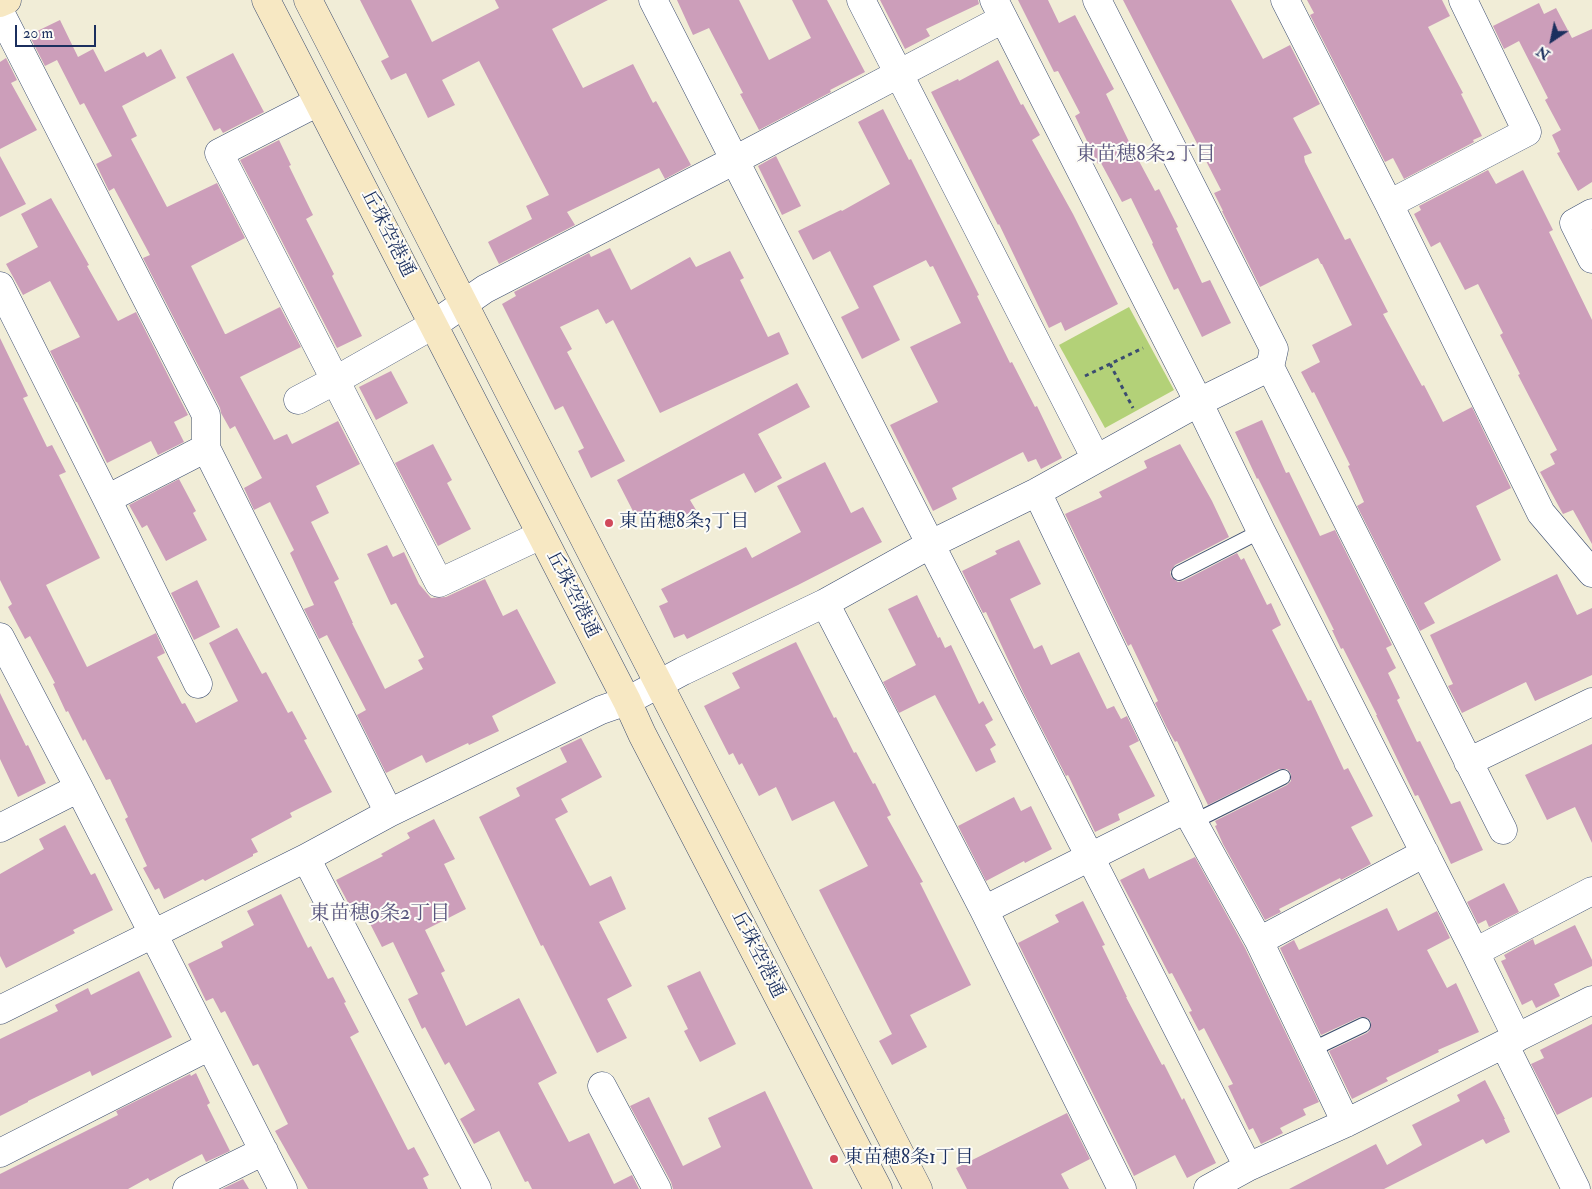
<!DOCTYPE html>
<html>
<head>
<meta charset="utf-8">
<style>
	body { margin:0 }
	#map { position:relative; width:1592px; height:1189px; overflow:hidden; background:#f1edd7; font-family:"IM FELL Double Pica",serif }
	canvas { display:block }
	.north { position:absolute; left:1527px; top:15px; width:50px; height:50px; -webkit-text-stroke:4px #fdfcf7; paint-order:stroke; rotate:214deg; font-size:14px; font-weight:700; line-height:20px; text-align:center; color:#1b2f5e }
	.north::after { content:''; display:block; margin:auto; width:18px; height:22px; background:#1b2f5e; clip-path:polygon(50% 0,100% 100%,50% 72%,0 100%) }
	.scale { position:absolute; left:15px; top:25px; width:81px; height:22px; box-sizing:border-box; border:2px solid #1b2f5e; border-top:0; padding-left:6px; font-size:15px; line-height:18px; white-space:nowrap; color:#1b2f5e; -webkit-text-stroke:4px #fdfcf7; paint-order:stroke }
</style>
</head>
<body>
<div id="map">
<canvas width="1592" height="1189"></canvas>
<div class="north">N</div>
<div class="scale">20 m</div>
</div>
<script>
const context = document.querySelector('canvas').getContext('2d');
context.lineJoin = 'round';
function fillPath(path, color) { context.fillStyle = color; context.fill(path, 'evenodd'); }
const shape = rows => new Path2D(rows.map(r => 'M' + r).join(''));
function stroke(path, color, width, dash) { context.strokeStyle = color; context.lineWidth = width; context.lineCap = dash ? 'butt' : 'round'; context.setLineDash(dash || []); context.stroke(path); }
function write(font, color, halo, rows, align = 'center') {
  context.font = font + ' "IM FELL Double Pica","Noto Serif JP",serif'; context.lineWidth = 4; context.setLineDash([]); context.textBaseline = 'middle'; context.strokeStyle = halo; context.fillStyle = color; for (const [text, x, y, turn = 0] of rows) {
    context.save(); context.translate(x, y); context.rotate((+turn || 0) * Math.PI / 180); context.textAlign = isNaN(turn) ? turn : align; if (halo) context.strokeText(text, 0, 0); context.fillText(text, 0, 0); context.restore();
  }
}
const green = shape([
	[1129,307,1174,390,1105,428,1059,345]
]);
const building = shape([
	[360,0,411,0,432,42,499,8,495,0,608,0,552,29,583,88,633,64,653,103,656,101,691,165,665,179,659,168,567,212,575,225,499,264,488,242,532,219,526,206,549,195,479,61,442,80,455,105,428,118,406,73,391,80,381,61,389,57],
	[677,0,739,0,769,60,811,38,792,0,827,0,865,72,830,90,831,92,759,130,740,94,743,93,709,28,693,35],
	[880,0,978,0,979,4,926,29,930,36,905,49],
	[1018,0,1048,0,1059,23,1075,15,1114,89,1106,94,1132,148,1155,191,1159,189,1178,227,1176,228,1202,283,1210,280,1231,323,1202,337,1178,288,1174,290,1152,244,1153,243,1131,198,1122,202,1101,163,1098,164,1075,116,1080,113,1058,71,1054,72],
	[1123,0,1231,0,1263,59,1290,45,1320,104,1293,118,1312,153,1304,156,1305,162,1345,240,1350,238,1388,312,1383,314,1422,386,1424,385,1443,422,1472,407,1511,488,1476,506,1501,560,1424,603,1435,623,1420,631,1357,506,1364,502,1348,466,1350,465,1314,392,1312,393,1301,372,1320,362,1312,345,1352,325,1322,264,1321,264,1318,258,1260,287,1222,211,1223,211,1214,193,1221,190],
	[1307,0,1442,0,1450,16,1428,27,1463,93,1461,94,1482,136,1473,140,1474,142,1404,179,1393,158,1385,162,1310,15,1314,13],
	[1539,3,1544,14,1556,8,1572,38,1592,29,1592,182,1578,191,1557,153,1560,152,1552,135,1561,130,1545,100,1548,98,1519,41,1504,49,1493,26],
	[60,20,78,57,93,49,105,72,144,52,147,57,161,49,176,78,122,106,137,136,131,139,167,207,217,183,245,238,191,266,225,334,226,334,280,307,301,347,240,377,274,440,287,434,292,444,338,421,360,464,316,486,329,513,311,522,339,579,334,582,353,623,352,623,385,689,423,669,418,660,424,657,396,603,391,605,367,554,387,545,393,557,404,552,419,584,431,598,446,597,485,579,503,616,517,609,556,683,492,716,499,731,469,745,468,743,426,763,422,755,386,773,357,715,366,710,327,635,319,639,304,609,314,605,290,553,294,550,270,502,254,510,244,488,262,478,235,426,230,429,221,413,220,408,143,258,150,255,114,188,109,191,96,164,112,156,84,103,80,105,57,60,45,66,29,35],
	[233,53,264,112,223,133,220,128,214,131,186,77],
	[6,58,17,80,11,83,37,130,0,149,0,62],
	[998,60,1021,105,1023,104,1040,135,1032,140,1073,214,1118,304,1065,331,1061,322,1049,328,999,224,998,225,931,92,958,79,959,81],
	[883,109,909,160,911,159,979,295,977,296,1010,363,1012,362,1035,407,1037,406,1062,458,1041,469,1036,459,1028,462,1023,452,952,488,957,499,933,511,890,425,938,402,910,347,961,323,933,266,930,267,926,260,873,286,900,340,862,359,841,317,859,308,830,251,813,260,798,231,841,210,842,211,890,184,858,122],
	[279,140,291,165,289,166,313,215,306,219,334,274,332,276,362,336,337,348,240,160],
	[0,156,26,204,0,217],
	[776,156,801,206,782,215,758,166],
	[1488,170,1496,184,1523,170,1553,230,1549,232,1592,320,1592,544,1573,510,1563,514,1540,472,1555,464,1550,454,1557,450,1518,375,1520,374,1500,335,1503,333,1478,284,1465,290,1440,242,1431,247,1414,214,1421,210,1419,206],
	[51,198,89,265,87,266,118,321,136,312,188,415,174,422,184,442,158,455,151,441,107,463,77,402,76,402,50,351,80,337,50,281,23,295,6,264,38,247,21,214],
	[610,248,631,290,690,257,696,267,730,251,744,278,740,280,768,337,779,332,789,354,660,413,613,320,606,324,598,309,560,327,572,349,567,352,625,461,591,478,578,451,584,448,563,406,555,410,502,304,516,296,514,292,589,253,591,257],
	[0,338,28,396,23,398,47,447,52,445,66,472,59,475,100,558,46,585,87,667,156,633,165,653,157,657,182,704,185,703,196,723,238,701,209,643,237,628,262,674,266,672,288,713,292,711,307,739,304,740,332,792,290,813,292,817,251,839,258,852,253,854,253,856,205,881,203,879,164,899,159,888,155,890,143,868,147,866,125,819,128,817,110,779,106,780,85,739,83,741,68,711,66,712,53,684,55,683,30,636,25,639,8,607,12,604,0,580],
	[391,371,408,403,376,420,359,387],
	[797,383,810,407,758,434,782,478,755,493,744,473,690,500,696,510,681,517,662,509,645,518,642,512,635,515,617,480],
	[1262,420,1286,473,1289,472,1320,536,1335,530,1392,645,1386,648,1396,668,1388,673,1400,698,1397,700,1417,742,1420,741,1451,804,1460,801,1483,850,1451,864,1418,795,1415,796,1376,715,1377,715,1343,648,1341,649,1332,630,1334,630,1258,478,1257,479,1235,432],
	[433,444,452,480,447,483,471,529,438,546,395,463],
	[1180,444,1212,501,1229,537,1175,565,1170,572,1171,577,1178,582,1183,581,1237,553,1241,560,1244,558,1267,605,1271,603,1281,625,1272,630,1308,701,1311,700,1344,770,1348,768,1373,816,1351,827,1371,864,1341,880,1340,878,1279,909,1281,912,1265,920,1223,844,1215,826,1217,825,1215,821,1287,785,1291,781,1291,774,1287,769,1279,769,1208,805,1177,741,1175,742,1167,728,1155,703,1158,701,1131,644,1128,646,1065,514,1102,497,1099,492,1147,468,1144,461],
	[825,462,851,513,863,507,882,542,798,585,687,639,684,634,674,638,659,606,668,602,661,589,746,547,752,558,801,532,777,486],
	[179,479,196,511,193,513,207,540,166,561,147,525,142,528,129,505],
	[1019,540,1041,584,1010,599,1034,649,1042,645,1051,665,1079,652,1107,709,1114,706,1121,719,1127,716,1139,741,1129,746,1155,796,1118,814,1120,820,1095,832,1068,775,1066,776,1024,694,986,612,983,613,962,571,997,554,995,551],
	[1557,574,1577,615,1592,608,1592,675,1535,701,1526,682,1462,713,1448,686,1453,684,1430,635],
	[197,580,220,627,194,640,171,593],
	[917,595,938,638,940,637,945,648,951,645,979,704,983,701,993,720,985,725,996,745,990,749,996,762,976,772,935,695,899,713,883,682,916,665,888,609],
	[796,642,834,718,836,717,854,753,856,752,873,784,875,783,891,815,887,817,923,882,920,883,971,985,910,1015,927,1047,892,1065,879,1041,892,1034,819,890,868,866,834,801,792,821,776,787,759,796,742,763,739,765,733,753,729,755,704,706,740,688,732,673],
	[0,693,26,746,28,745,46,783,18,797,0,759],
	[581,738,602,777,561,799,568,812,555,819,590,886,611,876,626,909,599,922,632,986,607,999,627,1038,597,1053,543,945,541,946,479,817,520,796,516,788,567,762,560,748],
	[1592,744,1592,843,1575,807,1547,820,1525,775],
	[1014,797,1021,811,1031,806,1052,849,1025,863,1024,861,986,881,958,826],
	[434,819,455,859,444,864,466,909,425,930,445,971,441,973,466,1026,519,998,557,1073,538,1083,569,1142,589,1133,614,1184,632,1175,639,1189,532,1189,528,1181,525,1182,499,1131,474,1144,460,1119,475,1110,449,1062,445,1065,425,1027,422,1029,408,999,418,994,393,942,382,947,361,906,352,910,336,880,383,856,381,854,410,838,407,833],
	[65,825,91,875,95,873,113,910,73,930,75,933,6,968,0,956,0,874,44,849,39,839],
	[1195,857,1245,948,1319,1102,1303,1109,1306,1115,1280,1128,1283,1133,1261,1144,1253,1128,1249,1130,1228,1086,1233,1084,1204,1028,1199,1031,1189,1012,1192,1011,1172,973,1169,974,1120,880,1144,868,1149,879],
	[1504,883,1519,912,1489,927,1486,920,1478,924,1467,902],
	[281,894,308,948,311,946,328,979,333,977,346,1002,344,1003,359,1032,350,1037,408,1150,414,1147,429,1175,423,1178,428,1189,308,1189,275,1131,288,1124,258,1064,253,1066,225,1011,221,1013,213,998,206,1001,188,964,223,947,221,942,254,925,247,911],
	[1083,901,1105,945,1102,946,1127,997,1126,997,1162,1065,1164,1064,1182,1100,1184,1098,1216,1163,1187,1178,1175,1155,1134,1176,1018,943,1059,922,1055,915],
	[1387,908,1398,931,1437,911,1450,938,1427,950,1447,988,1456,983,1479,1032,1438,1050,1439,1052,1386,1078,1388,1081,1352,1099,1329,1051,1367,1033,1370,1030,1371,1022,1368,1018,1360,1017,1321,1035,1280,948,1294,940,1299,950],
	[1575,925,1592,960,1592,966,1554,984,1560,996,1536,1008,1532,1000,1522,1005,1501,961,1506,959,1504,955,1533,939,1535,945],
	[139,971,172,1037,92,1076,90,1071,28,1101,28,1102,0,1116,0,1039,58,1011,55,1005,88,988,91,995],
	[700,971,736,1044,700,1062,684,1031,688,1029,667,986],
	[1592,1024,1592,1097,1557,1115,1531,1064,1544,1058,1540,1050],
	[196,1073,210,1103,207,1105,230,1151,206,1162,202,1154,150,1181,148,1178,128,1189,0,1189,0,1174,118,1115,116,1111,190,1074,191,1076],
	[1485,1080,1505,1119,1504,1119,1510,1132,1486,1144,1483,1139,1384,1189,1289,1189,1376,1144,1387,1165,1422,1145,1412,1125,1460,1101,1457,1095],
	[765,1091,813,1189,673,1189,671,1182,630,1106,649,1097,683,1166,721,1147,708,1118],
	[1067,1113,1090,1159,1061,1174,1069,1189,967,1189,956,1168],
	[243,1179,249,1189,222,1189]
]);
const path = shape([
	[1110,364,1133,408],
	[1085,376,1143,348]
]);
const lane = shape([
	[1179,573,1261,531],
	[1193,822,1283,777],
	[1311,1050,1363,1025]
]);
const street = shape([
	[653,0,1248,1167],
	[861,0,1096,459],
	[994,0,1191,387,1261,531,1475,952,1517,1038],
	[1097,0,1274,349,1270,367,1503,830],
	[1285,0,1389,204,1541,513,1592,573],
	[0,12,206,415,206,448,389,813],
	[318,102,219,153,439,583,541,535],
	[1389,204,1527,132,1463,0],
	[1592,213,1574,223,1592,259],
	[0,286,107,499,198,684],
	[298,400,336,380,433,325,485,289,735,160,1003,19],
	[1037,492,1188,808,1193,822,1259,941,1346,1123],
	[107,499,206,448],
	[825,603,984,910,1122,1189],
	[0,637,79,788,283,1189],
	[1468,762,1592,702],
	[0,828,79,788],
	[306,858,477,1189],
	[984,910,1188,808],
	[1259,941,1425,853],
	[1475,952,1592,891],
	[0,1010,306,858,389,813,601,710,627,701,683,671,825,603,931,544,1037,492,1199,402,1270,367],
	[1504,1044,1576,1189],
	[602,1086,657,1189],
	[0,1153,210,1046],
	[187,1189,264,1151],
	[1208,1189,1248,1167,1346,1123,1592,1000]
]);
const secondary = shape([
	[266,0,627,701,642,734,878,1189],
	[308,0,918,1189],
	[0,3,7,0]
]);
const markers = [
	[609,523,5,"#d1495b"],
	[834,1159,5,"#d1495b"]
];
const streetNames = [
	["丘珠空港通",387,234,63],
	["丘珠空港通",572,595,63],
	["丘珠空港通",757,955,63]
];
const poiNames = [
	["東苗穂8条3丁目",619,523],
	["東苗穂8条1丁目",844,1159]
];
const neighbourhoodNames = [
	["東苗穂8条2丁目",1146,156],
	["東苗穂9条2丁目",380,915]
];
fillPath(green, '#b3d178');
fillPath(building, '#cc9eba');
stroke(lane, '#3b4c70', 16);
stroke(street, '#3b4c70', 29);
stroke(secondary, '#3b4c70', 29);
stroke(path, '#3b4c70', 3, [4, 4]);
stroke(lane, '#fff', 14);
stroke(street, '#fff', 28);
stroke(secondary, '#f7e8c3', 28);
for (const [x, y, r, color] of markers) { const dot = new Path2D(); dot.arc(x, y, r, 0, 2 * Math.PI); context.fillStyle = color; context.fill(dot); stroke(dot, '#fdfcf7', 2); }
write('19px', '#1b2f5e', '#fdfcf7', streetNames);
write('19px', '#1b2f5e', '#fdfcf7', poiNames, 'left');
write('20px', '#59567e', '#fdfcf7', neighbourhoodNames);
</script>
</body>
</html>
